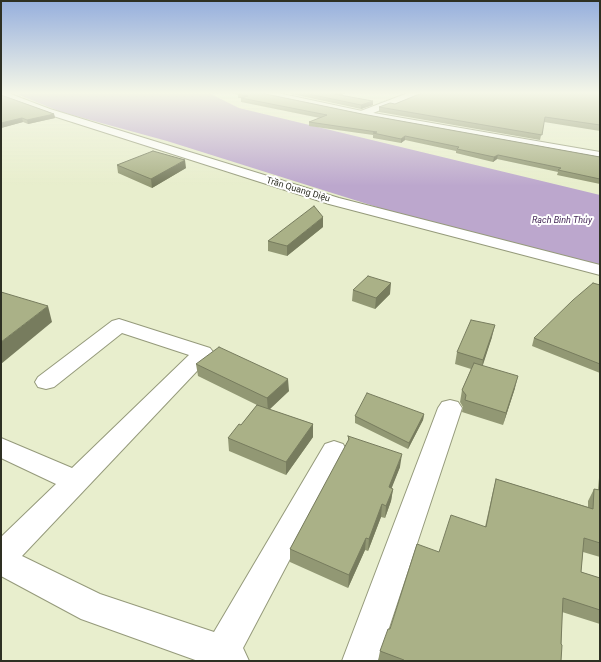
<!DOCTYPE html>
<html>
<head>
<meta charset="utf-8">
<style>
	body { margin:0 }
	#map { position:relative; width:601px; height:662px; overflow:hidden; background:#e8eecd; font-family:Roboto,sans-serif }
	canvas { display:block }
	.frame { position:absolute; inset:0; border:2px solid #2e3023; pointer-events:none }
</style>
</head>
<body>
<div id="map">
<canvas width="601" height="662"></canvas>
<div class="frame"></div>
</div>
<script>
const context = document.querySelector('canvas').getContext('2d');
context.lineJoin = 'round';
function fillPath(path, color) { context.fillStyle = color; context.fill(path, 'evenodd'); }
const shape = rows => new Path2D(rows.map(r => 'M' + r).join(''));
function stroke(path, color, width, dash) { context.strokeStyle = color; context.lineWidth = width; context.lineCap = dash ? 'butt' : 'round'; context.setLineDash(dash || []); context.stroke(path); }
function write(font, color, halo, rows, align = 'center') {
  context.font = font + ' Roboto,sans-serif'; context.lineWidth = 4; context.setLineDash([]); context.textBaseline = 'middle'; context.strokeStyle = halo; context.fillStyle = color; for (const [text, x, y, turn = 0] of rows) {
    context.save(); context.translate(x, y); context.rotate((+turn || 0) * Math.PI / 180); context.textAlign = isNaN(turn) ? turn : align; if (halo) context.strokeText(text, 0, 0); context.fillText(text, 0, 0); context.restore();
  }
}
const water = shape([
	[14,93,209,93,239,108,600,195,600,267,399,214,167,141,61,112]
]);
const minor = shape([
	[1,93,8,93,50,109,339,198,600,265,600,275,329,204,44,113,1,97,1,93],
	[408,93,421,93,366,116,362,117,357,114,358,112,408,93],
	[119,319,210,348,214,353,22,556,100,594,214,632,325,444,334,441,343,444,347,451,243,648,249,661,198,661,81,619,1,576,1,537,56,484,1,458,1,438,72,468,189,355,122,333,54,387,46,389,38,387,35,382,38,377,112,321,119,319],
	[450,400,458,402,462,408,378,661,342,661,438,408,442,402,450,400]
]);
const major = shape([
	[257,93,278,93,362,111,600,152,600,160,362,117,262,96,257,93]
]);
const wall = shape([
	[231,93,261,93,362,114,600,157,600,184,557,175,558,172,497,159,493,162,456,153,456,151,405,140,401,143,373,138,373,135,309,126,309,122,320,118,241,102,241,98,238,98,238,95],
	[287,93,346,93,341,95,373,101,373,105,361,109],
	[600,93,600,131,544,122,540,140,379,112,379,107,395,104],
	[1,95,54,114,55,118,28,124,23,122,1,128],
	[117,165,186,168,152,188,118,173],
	[323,227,287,256,268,251,268,241],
	[600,285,600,373,532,346,534,338],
	[353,290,390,294,375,309,352,301],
	[492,337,482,366,515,388,503,425,462,412,463,407,460,402,462,390,471,369,455,364,457,352],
	[196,364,289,391,269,409,313,424,313,437,286,475,229,451,228,438,241,425,257,405,198,376],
	[424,414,423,420,408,449,355,423,355,416],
	[348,436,400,467,391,488,393,489,391,501,385,518,381,517,368,551,365,550,348,588,290,562,290,549,348,442],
	[600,476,600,557,583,552,581,572,600,578,600,624,562,612,561,661,378,661,380,651,390,629,439,552,485,527,493,491,496,479,588,507,588,501,594,489,598,490,599,478]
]);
const shadedWall = shape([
	[337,93,346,93,334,98,334,94],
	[373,101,373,105,361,109,361,105],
	[54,114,55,118,28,124,27,120],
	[22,118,23,122,1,128,1,123],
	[405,136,405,140,401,143,401,139],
	[498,155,497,159,493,162,494,157],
	[185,160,186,168,152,188,151,179],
	[323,217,323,227,287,256,287,246],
	[391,283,390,294,375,309,376,298],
	[48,306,52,322,1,364,1,342],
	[495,325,492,337,481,371,483,360],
	[518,376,515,388,503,425,506,413],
	[288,379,289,391,268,411,267,398],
	[424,414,423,420,408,449,409,443],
	[313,424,313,437,286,475,286,462],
	[402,454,400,467,387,500,389,487],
	[393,489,391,501,385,518,386,506],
	[382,504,381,517,368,551,369,539],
	[366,538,365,550,348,588,349,575]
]);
const building = shape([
	[240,93,261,93,362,114,600,157,600,179,558,170,561,168,498,155,494,157,457,149,459,147,405,136,401,139,373,133,377,132,309,122,327,115,241,98,248,96,238,94,240,93],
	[304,93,337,93,334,94,373,101,361,105,304,93],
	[422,93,600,93,600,125,545,117,542,135,379,107,390,103,395,104,422,93],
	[1,95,54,114,27,120,22,118,1,123,1,95],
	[153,151,185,160,151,179,117,165,153,151],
	[314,206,323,217,287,246,268,241,314,206],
	[368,276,391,283,376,298,353,290,368,276],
	[593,283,600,285,600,364,534,338,573,300,593,283],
	[1,292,48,306,1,342,1,292],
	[471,320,495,325,483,360,457,352,471,320],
	[219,347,288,379,267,398,196,364,219,347],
	[474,363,518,376,506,413,465,400,466,395,462,390,474,363],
	[367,393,424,414,409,443,355,416,367,393],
	[257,405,313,424,286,462,228,438,239,424,241,425,257,405],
	[348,436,402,454,389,487,393,489,386,506,382,504,369,539,366,538,349,575,290,549,349,439,348,436],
	[496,479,593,509,594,489,600,490,600,543,584,538,581,572,600,578,600,610,563,598,561,644,562,645,561,661,404,661,404,660,380,651,388,629,390,629,417,544,439,552,451,515,486,527,496,479]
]);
const farStreetnames = [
	["Trần Quang Diệu",298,190,17]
];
const farWaternames = [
	["Rạch Bình Thủy",562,221]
];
fillPath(water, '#bca7cd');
stroke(minor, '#959a7b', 2);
stroke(major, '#959a7b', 2);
fillPath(minor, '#fff');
fillPath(major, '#fff');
fillPath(wall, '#929874');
fillPath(shadedWall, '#777c5e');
fillPath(building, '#aab187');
stroke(building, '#777c5e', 1);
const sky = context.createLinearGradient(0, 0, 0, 186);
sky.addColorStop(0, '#96afdd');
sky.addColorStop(0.5, '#f5f7e8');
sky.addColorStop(1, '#f5f7e800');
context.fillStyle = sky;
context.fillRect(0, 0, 601, 186);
write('9px', '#2e3023', '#fff', farStreetnames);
write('italic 9px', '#442757', '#fff', farWaternames);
</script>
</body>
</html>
